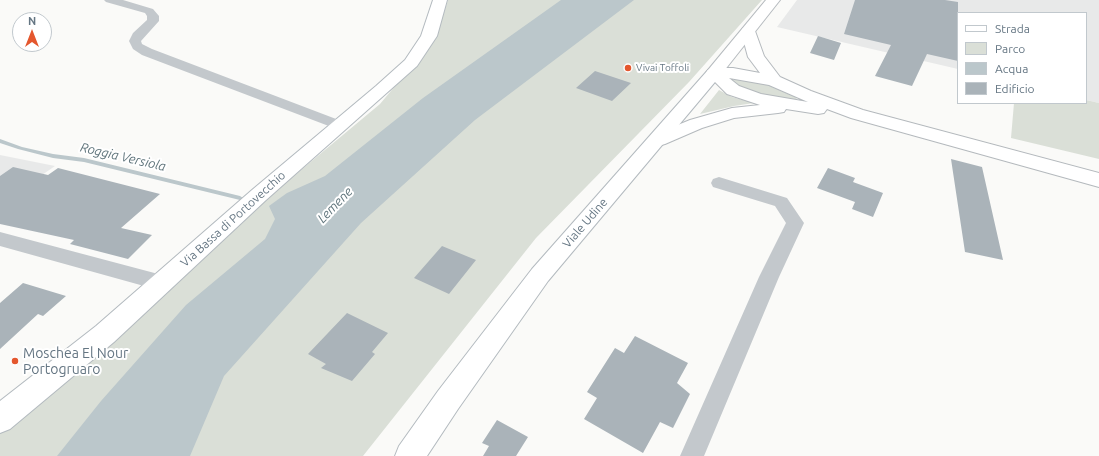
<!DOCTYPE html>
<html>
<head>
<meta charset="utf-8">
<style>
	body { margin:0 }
	#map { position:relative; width:1099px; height:456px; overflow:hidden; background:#fafaf8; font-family:Ubuntu,sans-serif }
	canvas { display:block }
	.legend { position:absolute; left:957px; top:12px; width:130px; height:92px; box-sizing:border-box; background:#fff; border:1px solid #c1c8cd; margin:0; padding:5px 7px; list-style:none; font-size:12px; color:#657683 }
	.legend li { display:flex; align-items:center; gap:8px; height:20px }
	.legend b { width:20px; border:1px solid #c1c8cd }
	.north { position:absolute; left:12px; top:12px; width:40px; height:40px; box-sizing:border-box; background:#fff; border:1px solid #c1c8cd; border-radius:50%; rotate:0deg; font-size:11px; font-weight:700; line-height:16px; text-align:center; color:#657683 }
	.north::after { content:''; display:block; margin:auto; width:14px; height:18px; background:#e4572e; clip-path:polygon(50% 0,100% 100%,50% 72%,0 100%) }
</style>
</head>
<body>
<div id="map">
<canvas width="1099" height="456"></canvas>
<ul class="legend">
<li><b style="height:5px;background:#fff"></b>Strada</li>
<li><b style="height:11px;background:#dadfd7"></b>Parco</li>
<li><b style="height:11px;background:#bbc7cb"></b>Acqua</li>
<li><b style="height:11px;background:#aab3b9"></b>Edificio</li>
</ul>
<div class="north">N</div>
</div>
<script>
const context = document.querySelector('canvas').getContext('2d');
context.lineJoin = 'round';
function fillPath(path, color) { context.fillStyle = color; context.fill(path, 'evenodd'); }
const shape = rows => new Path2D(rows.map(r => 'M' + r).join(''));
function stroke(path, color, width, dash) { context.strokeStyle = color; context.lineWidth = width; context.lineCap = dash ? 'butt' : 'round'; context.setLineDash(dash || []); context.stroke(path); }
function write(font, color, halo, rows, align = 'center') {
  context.font = font + ' Ubuntu,sans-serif'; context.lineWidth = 4; context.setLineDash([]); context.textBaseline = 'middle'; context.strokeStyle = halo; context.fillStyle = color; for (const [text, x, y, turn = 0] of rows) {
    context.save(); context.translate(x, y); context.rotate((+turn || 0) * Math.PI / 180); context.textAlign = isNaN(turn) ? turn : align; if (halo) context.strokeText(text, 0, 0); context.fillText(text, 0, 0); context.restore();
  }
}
const built = shape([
	[797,0,1099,0,1099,103,1086,100,1086,13,958,13,958,69,777,27],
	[0,155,55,166,0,204]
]);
const green = shape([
	[448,0,762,0,689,82,536,238,363,456,0,456,0,430,235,225,380,104,436,37],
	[738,79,763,83,797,98,795,100,750,92,728,80],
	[719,90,732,97,754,103,734,106,700,114],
	[1086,100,1099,103,1099,159,1011,138,1014,103,1086,103]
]);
const water = shape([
	[561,0,634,0,475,120,361,223,224,376,190,456,57,456,101,401,186,305,265,239,275,219,269,206,287,193,325,176,423,98]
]);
const stream = shape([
	[0,139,22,147,53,154,84,158,240,196,243,198,240,200,84,162,53,158,18,149,0,143,0,139]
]);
const building = shape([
	[855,0,945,0,958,2,958,61,927,54,912,86,875,76,891,45,844,34],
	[818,36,841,43,834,60,810,53],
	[595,71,631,83,612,101,576,88],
	[951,159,982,167,1003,260,965,252],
	[13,167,48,175,58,168,160,194,121,228,152,235,128,259,70,244,74,240,0,224,0,176],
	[828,168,855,178,853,182,883,193,873,217,852,209,855,202,817,188],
	[442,246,476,260,449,294,414,278],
	[23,283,66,296,43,316,38,314,0,349,0,303],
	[347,313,388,333,372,352,375,354,352,381,321,368,326,364,308,354],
	[635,336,688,363,677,383,690,394,673,428,660,422,643,453,584,419,597,398,587,392,615,348,624,353],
	[497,420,528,437,516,456,483,456,489,446,482,443]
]);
const street = shape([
	[104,0,123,0,153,9,159,16,159,21,141,41,142,44,152,49,344,122,346,125,344,128,339,129,334,128,142,55,133,49,129,41,133,33,147,20,147,16,145,13,106,2,104,0],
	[719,177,787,198,804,223,779,277,704,456,680,456,759,277,786,223,775,206,713,187,711,183,713,179,719,177],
	[0,232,162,275,169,278,172,283,169,288,162,291,0,246,0,232]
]);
const secondary = shape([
	[433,0,447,0,437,36,417,66,266,200,114,342,10,429,0,433,0,401,96,326,252,190,376,86,405,60,421,36,433,0],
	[714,68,720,70,722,73,720,76,548,281,458,409,427,456,395,456,399,446,438,391,532,269,708,70,714,68]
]);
const primary = shape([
	[766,0,780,0,720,76,714,78,708,76,706,73,708,70,766,0]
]);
const highway = shape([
	[748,27,753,28,755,31,764,56,780,77,811,91,863,110,1099,173,1099,187,851,118,827,109,824,113,818,114,786,109,784,112,778,113,734,118,702,128,665,144,658,146,651,144,649,140,651,136,690,120,732,108,760,105,727,94,706,73,708,70,714,68,733,68,760,73,748,57,741,31,743,28,748,27],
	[729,78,769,85,808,102,761,94,739,86,729,78]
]);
const markers = [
	[628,68,4,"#e4572e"],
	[15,361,4,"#e4572e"]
];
const farPoinames = [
	["Vivai Toffoli",636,68]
];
const streetNames = [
	["Via Bassa di Portovecchio",233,219,-42],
	["Viale Udine",585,223,-49]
];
const waterNames = [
	["Roggia Versiola",123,157,13],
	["Lemene",335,205,-46]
];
const nearPoinames = [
	["Moschea El Nour",23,353],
	["Portogruaro",23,369]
];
fillPath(built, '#e8e9e9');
fillPath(green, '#dadfd7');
fillPath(water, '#bbc7cb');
fillPath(stream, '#bbc7cb');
fillPath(building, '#aab3b9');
stroke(secondary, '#b3babf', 2);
stroke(primary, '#b5babe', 2);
stroke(highway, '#b4b9bd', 2);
fillPath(street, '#c3c8cc');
fillPath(secondary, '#fff');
fillPath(primary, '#fff');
fillPath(highway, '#fff');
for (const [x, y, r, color] of markers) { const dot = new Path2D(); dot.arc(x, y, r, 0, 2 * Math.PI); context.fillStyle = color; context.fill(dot); stroke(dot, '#fff', 1.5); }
write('10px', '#657683', '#fff', farPoinames, 'left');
write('12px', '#657683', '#fff', streetNames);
write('italic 13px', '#60757c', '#fff', waterNames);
write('14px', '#657683', '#fff', nearPoinames, 'left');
</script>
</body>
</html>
